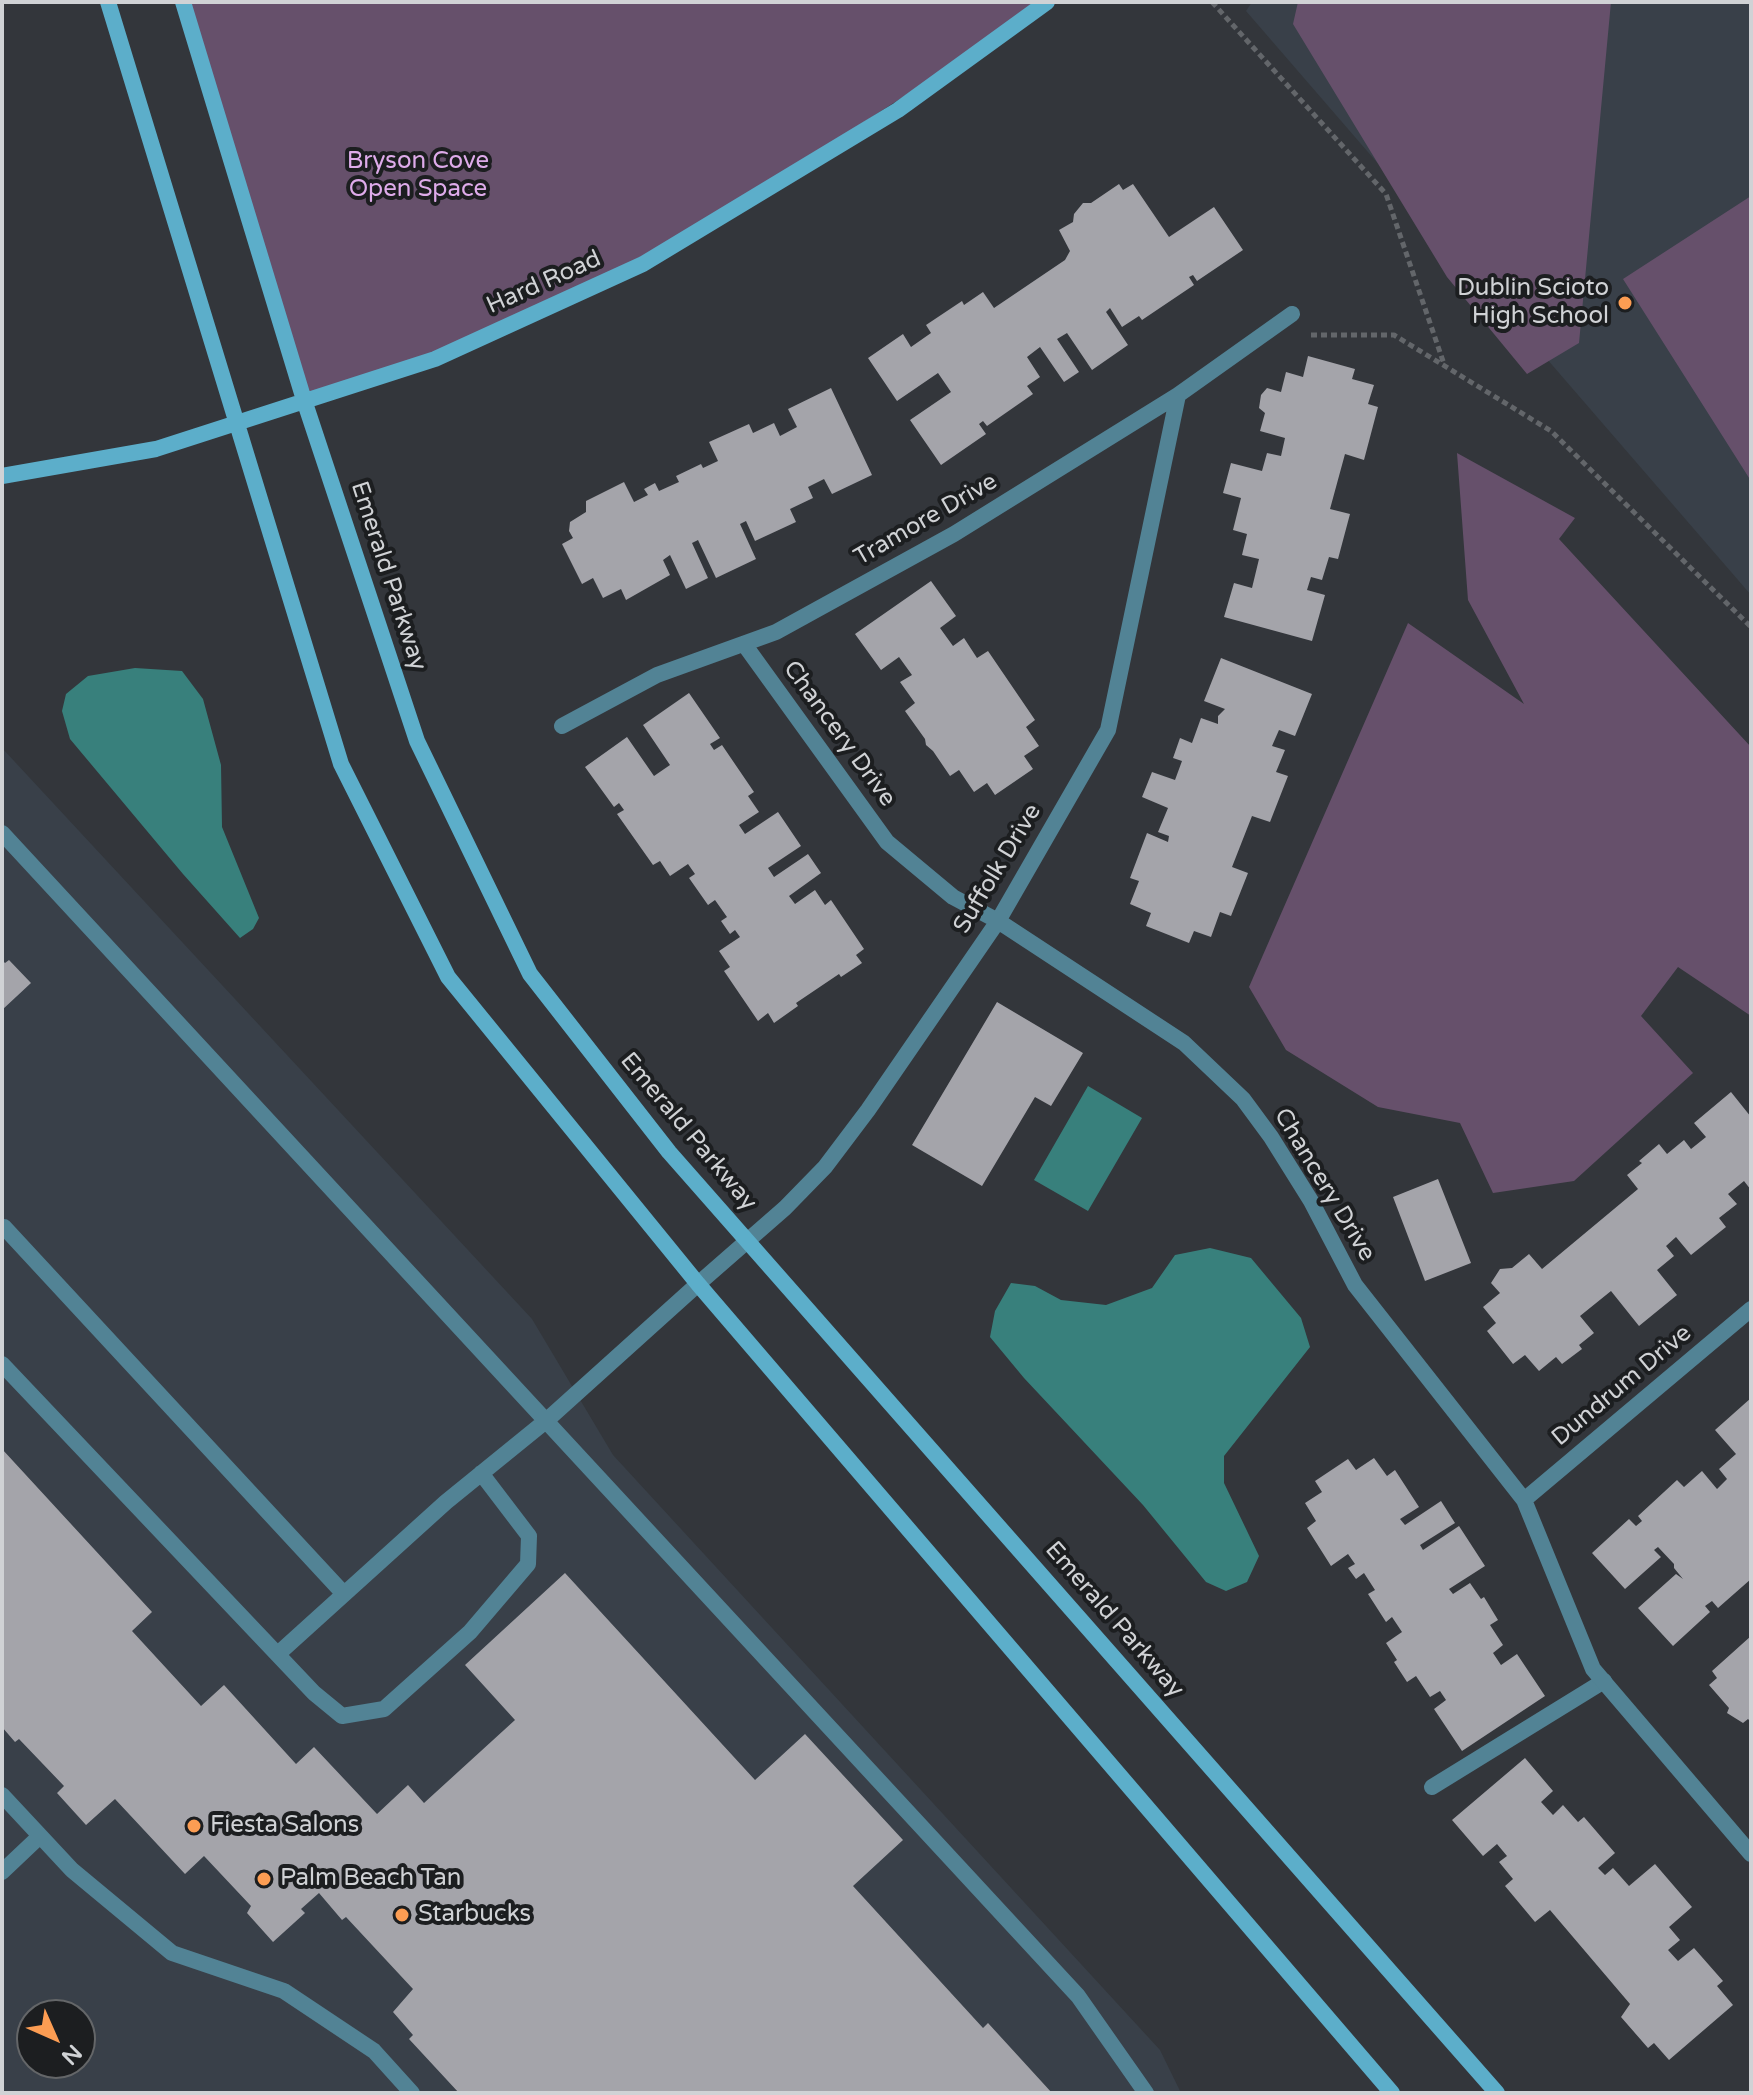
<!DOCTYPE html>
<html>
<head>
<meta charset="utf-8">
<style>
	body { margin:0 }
	#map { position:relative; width:1753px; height:2095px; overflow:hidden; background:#33363b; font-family:"Varela Round",sans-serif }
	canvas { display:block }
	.frame { position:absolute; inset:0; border:4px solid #d0d2d5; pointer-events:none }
	.north { position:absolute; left:16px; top:1999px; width:80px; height:80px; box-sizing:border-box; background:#1c1e20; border:2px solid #646668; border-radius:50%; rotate:135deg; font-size:22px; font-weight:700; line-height:32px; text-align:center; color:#d0d2d5 }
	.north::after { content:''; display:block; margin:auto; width:28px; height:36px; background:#fc9d53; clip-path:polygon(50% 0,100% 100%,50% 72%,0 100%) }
</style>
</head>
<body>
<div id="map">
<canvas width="1753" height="2095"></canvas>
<div class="frame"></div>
<div class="north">N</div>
</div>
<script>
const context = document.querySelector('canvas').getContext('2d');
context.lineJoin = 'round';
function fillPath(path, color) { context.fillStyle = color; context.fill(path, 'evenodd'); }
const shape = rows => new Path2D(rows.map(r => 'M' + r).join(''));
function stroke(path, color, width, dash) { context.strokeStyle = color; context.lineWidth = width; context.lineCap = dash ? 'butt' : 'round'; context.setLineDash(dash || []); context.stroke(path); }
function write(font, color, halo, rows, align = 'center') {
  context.font = font + ' "Varela Round",sans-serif'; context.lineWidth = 8; context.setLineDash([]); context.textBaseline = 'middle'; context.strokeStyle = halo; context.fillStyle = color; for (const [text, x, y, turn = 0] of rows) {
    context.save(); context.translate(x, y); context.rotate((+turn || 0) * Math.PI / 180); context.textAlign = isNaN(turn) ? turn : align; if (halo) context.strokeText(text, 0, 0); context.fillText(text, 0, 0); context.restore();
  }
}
const built = shape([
	[1252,2,1751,2,1751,595,1246,11],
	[2,748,532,1319,613,1455,1160,2050,1181,2093,2,2093],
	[32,2015,80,2015,80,2063,32,2063]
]);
const green = shape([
	[183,2,1047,2,1032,14,643,264,435,359,304,400],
	[1298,2,1611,2,1579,343,1527,374,1447,277,1293,24],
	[1751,196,1751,481,1623,279],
	[1457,453,1575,518,1559,539,1751,747,1751,1016,1678,967,1641,1016,1693,1073,1574,1181,1493,1193,1460,1123,1378,1107,1286,1050,1249,987,1408,623,1524,704,1468,600]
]);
const water = shape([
	[135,668,182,671,203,699,221,765,222,827,259,918,253,929,240,938,183,874,70,739,62,711,66,694,88,676],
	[1088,1086,1142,1118,1088,1211,1034,1180],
	[1210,1248,1251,1258,1301,1318,1310,1347,1224,1456,1224,1483,1259,1556,1247,1582,1226,1591,1206,1582,1143,1505,1024,1378,990,1337,995,1311,1011,1283,1035,1286,1061,1300,1106,1305,1152,1288,1175,1255]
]);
const building = shape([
	[1119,184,1123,190,1133,184,1169,237,1214,207,1243,250,1197,281,1193,275,1189,277,1194,285,1142,320,1139,316,1122,327,1110,308,1106,312,1128,345,1092,370,1067,333,1057,339,1079,372,1064,382,1040,347,1027,357,1040,377,1027,386,1033,394,987,426,983,421,979,424,986,434,941,465,910,420,951,392,938,373,897,401,868,358,903,334,911,347,931,333,926,325,962,301,964,305,983,292,994,308,1065,260,1070,251,1059,230,1073,222,1074,214,1083,203,1091,203],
	[1308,356,1355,369,1352,379,1374,385,1368,404,1378,407,1364,460,1345,454,1330,509,1350,514,1338,559,1329,557,1322,580,1311,577,1307,590,1325,595,1312,641,1224,617,1234,583,1252,588,1259,559,1242,555,1247,534,1233,530,1241,498,1223,493,1231,463,1262,471,1267,453,1281,456,1285,438,1260,431,1265,413,1259,408,1261,395,1267,388,1281,392,1286,372,1303,377],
	[831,388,872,475,832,494,824,479,808,487,813,498,790,509,796,522,755,541,746,521,740,524,756,559,716,578,698,540,692,543,708,578,686,589,670,555,663,560,670,575,626,600,621,589,603,598,593,578,582,584,562,544,573,538,569,531,570,522,586,512,586,501,624,482,634,502,648,495,644,489,655,483,659,491,679,482,676,476,701,464,703,468,718,461,709,442,749,424,753,433,774,423,780,436,797,427,788,409],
	[931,581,956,616,940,628,953,646,964,638,977,658,988,651,1035,720,1026,727,1039,746,1024,756,1033,769,995,795,987,783,974,792,959,770,950,776,933,751,926,745,925,739,905,711,915,703,900,682,912,675,899,657,881,670,855,634],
	[1221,658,1312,694,1295,736,1279,730,1272,746,1285,750,1276,772,1288,776,1270,822,1252,816,1232,867,1248,873,1231,916,1220,912,1211,937,1194,931,1189,943,1146,926,1151,913,1130,904,1139,881,1130,878,1147,833,1168,842,1169,836,1158,832,1168,808,1142,797,1152,772,1175,780,1182,761,1173,758,1180,738,1192,743,1201,718,1218,724,1218,716,1225,709,1204,701],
	[689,693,720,738,710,744,714,750,722,745,754,792,748,796,759,812,739,825,745,834,778,812,801,846,768,868,774,877,808,854,821,873,789,896,795,904,815,890,825,905,831,900,864,949,856,955,862,963,841,977,839,974,796,1003,798,1006,774,1023,768,1013,758,1021,724,971,730,967,719,951,740,937,735,930,730,934,721,921,727,917,715,900,708,905,689,878,695,874,688,864,670,876,660,861,653,865,617,814,624,810,619,803,614,807,585,767,627,737,654,776,670,765,643,725],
	[2,960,5,963,9,960,31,983,2,1010],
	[997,1002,1083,1053,1051,1106,1035,1097,982,1186,912,1145],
	[1731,1092,1751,1117,1751,1190,1744,1181,1728,1194,1737,1204,1719,1218,1726,1227,1691,1255,1676,1237,1666,1246,1674,1256,1657,1270,1677,1295,1639,1326,1611,1291,1580,1316,1594,1333,1579,1345,1582,1349,1562,1364,1556,1357,1539,1371,1525,1355,1513,1364,1487,1331,1496,1323,1483,1307,1500,1293,1491,1283,1500,1269,1512,1268,1529,1254,1542,1269,1638,1189,1627,1175,1642,1163,1639,1161,1659,1144,1667,1154,1684,1140,1691,1149,1706,1137,1694,1123],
	[1438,1179,1471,1263,1425,1281,1393,1197],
	[1751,1398,1751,1579,1718,1608,1712,1601,1705,1606,1710,1612,1673,1646,1638,1608,1676,1574,1683,1579,1674,1568,1674,1564,1658,1547,1654,1550,1661,1557,1625,1589,1592,1553,1629,1519,1636,1526,1642,1521,1638,1516,1677,1480,1684,1487,1702,1471,1717,1489,1727,1479,1719,1469,1736,1454,1715,1430],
	[2,1449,152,1612,132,1631,201,1706,224,1685,296,1764,314,1747,377,1814,408,1785,424,1803,515,1720,465,1665,565,1573,755,1780,805,1734,903,1840,853,1886,983,2028,988,2023,1052,2093,459,2093,409,2039,413,2035,393,2012,413,1989,346,1917,342,1920,319,1893,301,1909,305,1913,273,1942,247,1913,251,1906,204,1856,185,1874,115,1799,86,1825,57,1793,64,1786,19,1739,15,1742,2,1727],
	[1374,1458,1387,1476,1395,1470,1419,1507,1400,1519,1405,1525,1441,1501,1455,1523,1420,1545,1423,1550,1459,1526,1485,1566,1449,1589,1453,1594,1470,1583,1481,1599,1484,1597,1498,1620,1490,1625,1503,1645,1493,1653,1501,1665,1517,1654,1545,1696,1462,1751,1434,1709,1446,1700,1440,1691,1430,1697,1416,1676,1407,1682,1394,1662,1397,1660,1386,1643,1402,1632,1392,1617,1386,1622,1368,1594,1375,1590,1364,1573,1356,1579,1348,1568,1355,1564,1348,1554,1331,1566,1307,1528,1316,1521,1305,1503,1322,1492,1315,1481,1348,1459,1356,1470],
	[1751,1636,1751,1722,1748,1719,1743,1723,1727,1713,1729,1708,1709,1685,1717,1678,1712,1671],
	[1525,1758,1553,1791,1541,1802,1553,1815,1563,1805,1578,1822,1584,1817,1615,1853,1598,1868,1605,1875,1613,1868,1629,1886,1655,1864,1692,1907,1669,1927,1680,1940,1668,1950,1678,1961,1694,1948,1723,1981,1717,1986,1733,2005,1669,2060,1654,2043,1648,2048,1621,2017,1630,2004,1550,1910,1535,1922,1505,1886,1513,1879,1499,1862,1507,1856,1497,1844,1483,1856,1452,1820]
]);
const path = shape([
	[1212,2,1386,194,1444,364],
	[1311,335,1394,335,1551,431,1751,627]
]);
const lane = shape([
	[2,833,1078,1996,1146,2093],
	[2,1229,4,1227,344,1594],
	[2,1364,314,1693,342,1716,384,1709,470,1632,528,1564,529,1536,481,1473],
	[279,1653,446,1502,547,1420,698,1284],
	[1432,1787,1604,1681],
	[2,1795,72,1870,172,1953,284,1991,374,2051,412,2093],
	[2,1872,40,1836]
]);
const street = shape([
	[744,644,887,842,953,897,998,921,1184,1043,1243,1099,1271,1137,1311,1201,1355,1285,1524,1500,1593,1669,1751,1854],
	[562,726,657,675,776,632,954,534,1178,395,1292,314],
	[698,1284,785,1208,825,1167,868,1110,998,921,1108,730,1178,395],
	[1524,1500,1751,1309]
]);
const secondary = shape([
	[108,2,341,764,448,977,698,1284,1392,2093],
	[183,2,304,400,417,741,530,974,669,1152,1497,2093],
	[2,476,156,449,435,359,643,264,898,110,1047,2]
]);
const markers = [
	[1625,303,8,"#fc9d53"],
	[194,1826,8,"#fc9d53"],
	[264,1879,8,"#fc9d53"],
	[402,1915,8,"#fc9d53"]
];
const parkNames = [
	["Bryson Cove",418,162],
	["Open Space",418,190]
];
const streetNames = [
	["Hard Road",544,283,-24],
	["Tramore Drive",926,520,-30],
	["Emerald Parkway",388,576,72],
	["Chancery Drive",839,734,54],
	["Suffolk Drive",998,869,-59],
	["Emerald Parkway",688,1132,50],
	["Chancery Drive",1324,1185,59],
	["Dundrum Drive",1622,1386,-40],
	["Emerald Parkway",1114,1620,49]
];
const poiNames = [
	["Dublin Scioto",1609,289,"right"],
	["High School",1609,317,"right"],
	["Fiesta Salons",210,1826],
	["Palm Beach Tan",280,1879],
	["Starbucks",418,1915]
];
fillPath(built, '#394049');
fillPath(green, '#66506b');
fillPath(water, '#38807c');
fillPath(building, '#a4a4aa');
stroke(path, '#63666a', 5, [6, 4]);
stroke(lane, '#528395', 16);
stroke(street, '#528395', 16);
stroke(secondary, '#5caeca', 16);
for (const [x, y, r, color] of markers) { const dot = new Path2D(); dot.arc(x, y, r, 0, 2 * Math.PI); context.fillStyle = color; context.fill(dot); stroke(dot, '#1c1e20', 3); }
write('24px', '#deabea', '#1c1e20', parkNames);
write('24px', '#d0d2d5', '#1c1e20', streetNames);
write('24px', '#d0d2d5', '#1c1e20', poiNames, 'left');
</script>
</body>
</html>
